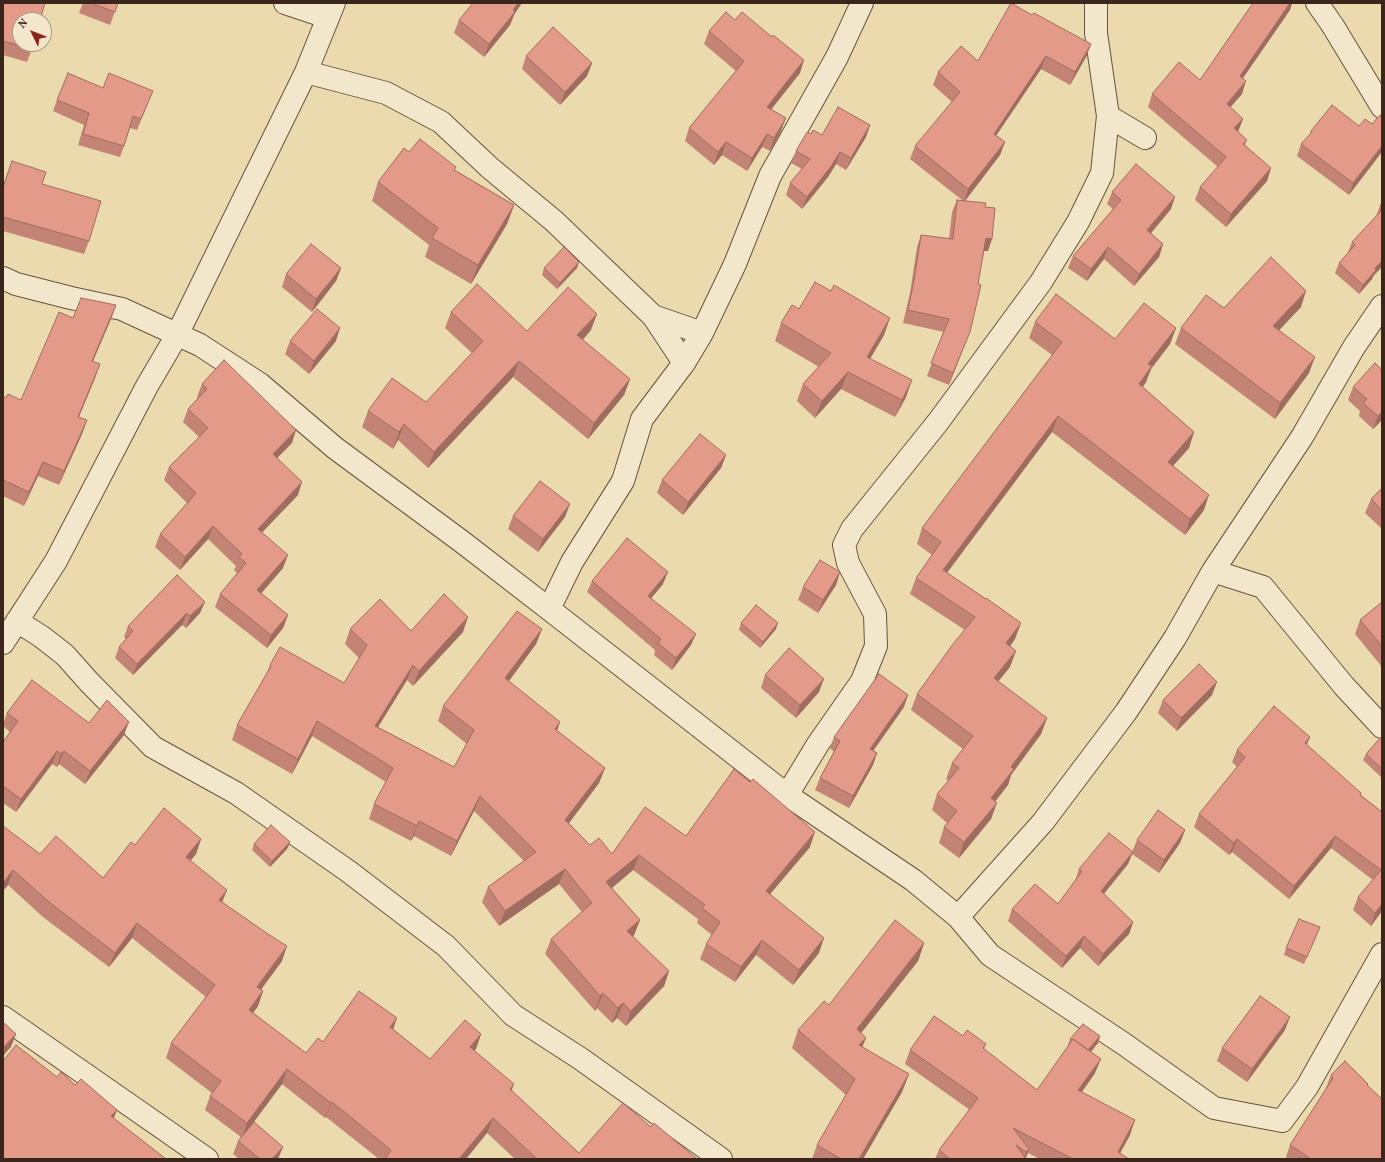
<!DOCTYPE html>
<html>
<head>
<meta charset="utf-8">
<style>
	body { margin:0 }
	#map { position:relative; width:1385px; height:1162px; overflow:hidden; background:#ebdaae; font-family:Vollkorn,serif }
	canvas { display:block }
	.frame { position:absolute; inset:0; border:4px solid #3a261d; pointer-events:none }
	.north { position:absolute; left:12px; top:12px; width:40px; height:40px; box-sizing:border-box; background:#f2e7ca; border:1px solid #a89a85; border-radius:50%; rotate:313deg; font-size:11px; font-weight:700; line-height:16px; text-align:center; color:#3a261d }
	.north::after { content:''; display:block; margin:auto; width:14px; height:18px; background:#8f2418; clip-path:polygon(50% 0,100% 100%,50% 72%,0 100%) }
</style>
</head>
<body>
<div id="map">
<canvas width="1385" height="1162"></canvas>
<div class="frame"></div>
<div class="north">N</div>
</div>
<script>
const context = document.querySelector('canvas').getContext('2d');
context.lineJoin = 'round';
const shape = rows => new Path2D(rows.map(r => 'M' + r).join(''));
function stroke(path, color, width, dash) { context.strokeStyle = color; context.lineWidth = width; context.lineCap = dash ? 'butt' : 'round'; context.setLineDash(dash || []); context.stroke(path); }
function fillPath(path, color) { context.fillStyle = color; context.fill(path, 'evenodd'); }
const minor = shape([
	[285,3,327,17],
	[1317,3,1333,26,1382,107],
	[306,72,386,93,441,122,490,168,554,221,653,316,684,363],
	[1108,116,1145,138],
	[3,278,16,284,71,298,122,309,200,345,260,384,335,448,461,541,549,609,787,795,913,880,958,917,990,955,1124,1044,1214,1108,1282,1121,1307,1087,1382,954],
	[653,316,702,333],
	[1213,571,1263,587,1344,686,1382,727],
	[549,609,572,562,623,481,642,419,684,363,702,333,735,264,770,176,837,57,862,3],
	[17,621,42,637,65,655,89,682,153,747,236,793,348,871,446,946,513,1015,581,1059,721,1159],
	[3,643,56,561,147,386,177,335,306,72,334,3],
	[787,795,818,744,862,681,876,646,875,614,848,563,844,545,852,529,938,422,1041,282,1078,222,1102,173,1108,116,1096,33,1096,3],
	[958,917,1043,822,1126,712,1175,638,1213,571,1302,437,1354,347,1382,306],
	[3,1017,207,1159]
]);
const wall = shape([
	[3,3,32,49,27,62,3,55],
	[83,3,118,3,110,25,79,13],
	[1253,3,1292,3,1290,10,1243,78,1242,94,1230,107,1238,132,1247,140,1245,145,1271,168,1267,181,1226,227,1195,200,1200,187,1218,167,1148,107,1152,94,1200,80],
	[514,15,510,25,484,57,454,33,459,20],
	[1032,15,1091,44,1086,57,1070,85,1041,69,996,136,1005,142,1000,155,965,201,985,207,988,251,984,251,965,344,949,385,927,376,944,332,903,323,910,293,917,247,921,235,949,239,952,212,957,200,962,200,910,159,915,146,952,102,933,85,938,72,978,61],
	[709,31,800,73,771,109,781,131,770,151,762,147,747,171,722,155,714,165,685,141,689,128,736,71,704,44],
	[526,56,592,63,587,76,560,105,522,69],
	[103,88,148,103,137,130,130,128,124,146,120,157,78,145,84,125,53,111,57,100],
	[1380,115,1349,195,1297,156,1301,144,1309,136,1311,131,1372,124],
	[870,125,866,137,846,170,836,164,828,177,802,209,786,195,790,183,802,169,791,163,796,151,811,134,822,135],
	[409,152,455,170,514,205,507,224,471,284,425,257,429,245,372,201,378,182],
	[12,161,42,184,89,241,84,254,3,231,3,186],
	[1112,192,1171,209,1150,233,1163,244,1159,257,1134,286,1104,259,1087,281,1068,268,1073,256,1113,209,1107,204],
	[1382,203,1382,267,1374,275,1372,279,1359,294,1335,273,1339,263,1349,252,1348,252,1352,242,1376,216,1380,206],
	[341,268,336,281,312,312,282,287,286,274],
	[544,268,577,268,557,289,542,275],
	[116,305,111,319,93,361,95,378,79,417,87,420,82,434,59,485,38,476,24,506,3,496,3,396,6,398,21,400,73,318],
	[1301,307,1279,330,1309,373,1275,419,1175,344,1181,328,1224,308],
	[799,309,884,335,870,359,906,397,895,417,841,389,815,418,797,401,803,384,819,367,775,341,781,323],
	[451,312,527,331,591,330,583,340,630,379,624,395,588,439,513,377,428,468,398,440,393,449,362,427,368,411,426,402,472,353,445,328],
	[1035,322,1115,339,1176,328,1170,344,1151,369,1146,382,1143,387,1194,432,1189,448,1173,466,1204,510,1185,535,1052,432,947,573,1015,639,1010,646,1010,667,998,681,1047,718,1041,734,1011,775,1008,785,995,802,991,819,959,858,939,843,944,827,947,823,932,810,937,794,949,781,946,779,952,763,963,749,911,710,917,694,965,630,910,594,916,578,932,555,917,544,922,528,1052,355,1029,338],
	[290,341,336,341,309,374,285,354],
	[1382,370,1382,420,1373,429,1359,416,1360,411,1348,400,1353,387],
	[202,384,292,443,277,458,298,495,262,532,283,568,261,593,288,615,283,628,267,648,215,607,220,594,237,573,234,570,236,566,208,539,180,570,155,547,160,534,187,503,164,480,169,467,199,437,183,422,188,409,198,398,197,397],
	[726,455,721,468,683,515,657,493,662,480],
	[1382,488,1382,529,1365,513,1371,499],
	[513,516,565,517,538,552,508,529],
	[840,572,836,585,818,613,798,600,803,587],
	[177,575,200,613,186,628,182,625,133,675,115,658,119,647,126,639,124,637,128,626],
	[592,581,663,584,651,598,691,645,672,670,654,655,655,650,587,592],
	[1382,602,1382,667,1355,634,1360,620],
	[741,623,776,629,760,648,739,630],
	[350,629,463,632,413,686,407,680,378,727,454,767,467,744,438,721,443,706,542,629,536,644,509,681,557,731,605,768,599,783,569,823,590,845,612,854,686,836,810,847,770,894,819,953,793,985,756,955,735,982,700,959,706,944,712,935,697,923,698,919,633,870,612,888,640,920,634,935,633,937,669,971,664,986,626,1026,617,1018,612,1023,597,1008,595,1011,545,954,551,939,582,912,559,884,499,926,482,902,488,887,524,861,474,811,451,856,414,836,411,841,369,819,374,804,386,782,312,736,292,774,232,740,237,725,266,675,270,665,344,683,359,658,345,644],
	[765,675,819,692,796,718,761,688],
	[1212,695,1177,731,1158,713,1163,700],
	[904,707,873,751,877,753,873,765,849,808,815,790,820,778,834,752,830,748,834,737],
	[7,713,89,723,124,735,85,784,59,764,57,767,52,764,16,812,3,803,3,742,10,732,3,726,3,724],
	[1382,736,1382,778,1363,760,1366,754],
	[1307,745,1361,795,1382,812,1382,911,1371,926,1353,910,1358,897,1373,880,1331,848,1289,899,1232,852,1229,855,1194,827,1199,814,1237,767,1232,762,1237,750],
	[3,826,40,854,103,878,135,845,201,839,196,854,190,861,222,903,282,961,261,989,263,991,258,1006,253,1013,306,1053,323,1042,393,1029,430,1059,481,1034,476,1049,474,1050,512,1091,579,1153,651,1127,697,1159,515,1159,487,1133,466,1159,379,1159,326,1117,325,1118,282,1084,252,1124,278,1159,239,1159,233,1154,238,1141,241,1137,205,1110,210,1096,212,1093,166,1058,171,1043,206,997,132,938,109,967,43,917,8,885,3,891],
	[1185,830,1180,843,1159,873,1132,854,1128,864,1104,894,1133,922,1129,934,1098,966,1080,948,1062,968,1008,921,1012,909,1058,904,1075,881,1079,869,1132,852,1137,840],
	[290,842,287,849,270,867,252,850,254,844],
	[1317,934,1304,964,1284,955,1286,948],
	[924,943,918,961,861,1033,862,1047,909,1074,902,1092,863,1159,812,1159,817,1145,846,1095,792,1048,798,1030,829,1005],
	[1285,1030,1247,1082,1217,1061,1222,1048],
	[1100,1036,1098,1043,1091,1052,1095,1073,1082,1092,1130,1135,1120,1153,1129,1159,1040,1159,1028,1153,1026,1158,1026,1159,935,1159,939,1150,970,1110,905,1064,910,1050,986,1044,984,1049,1037,1090,1068,1046,1068,1045,1070,1039],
	[1331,1075,1368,1085,1382,1159,1288,1159,1286,1157,1290,1145,1327,1088,1326,1088]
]);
const shadedWall = shape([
	[518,3,522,3,514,15,510,25,484,57,489,44],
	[1290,3,1292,3,1290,10,1236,88,1240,76],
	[1091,44,1086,57,1070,85,1075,72],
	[1046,56,1041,69,989,146,994,134],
	[804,60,800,73,763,120,767,107],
	[592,63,587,76,560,105,565,92],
	[1246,81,1242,94,1222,117,1227,104],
	[786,118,781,131,770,151,774,138],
	[1243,119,1238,132,1234,128],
	[870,125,866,137,846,170,851,158],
	[767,134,762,147,747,171,752,158],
	[726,142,722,155,714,165,718,152],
	[1005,142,1000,155,964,202,968,189],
	[1382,146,1382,152,1349,195,1353,183],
	[840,152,836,164,828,177,802,209,807,197],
	[1271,168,1267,181,1226,227,1231,214],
	[1175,197,1171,209,1143,243,1147,230],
	[514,205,507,224,471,284,478,265],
	[986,238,992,239,988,251,981,251],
	[1163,244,1159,257,1134,286,1139,274],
	[1108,247,1104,259,1087,281,1091,269],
	[1382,261,1382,267,1374,275,1372,279,1359,294,1363,285,1375,268],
	[579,262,577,268,557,289,560,283],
	[341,268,336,281,312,312,316,299],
	[1306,291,1301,307,1268,342,1273,326],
	[116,305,111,319,87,375,92,361],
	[597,314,591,330,572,351,577,335],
	[890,318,884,335,861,374,867,357],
	[340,328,336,341,309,374,314,361],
	[1176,328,1170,344,1151,369,1146,382,1133,400,1139,384,1148,364],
	[970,332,965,344,949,385,953,373],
	[1315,357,1309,373,1275,419,1280,403],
	[519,361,513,377,428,468,434,452],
	[100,364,95,378,73,431,78,417],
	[848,372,841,389,815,418,822,401],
	[630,379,624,395,588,439,594,423],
	[912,380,906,397,895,417,902,400],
	[1382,412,1382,420,1373,429,1378,416],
	[1058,416,1052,432,937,586,943,570],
	[87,420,82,434,59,485,64,471],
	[404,424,398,440,393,449,399,432],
	[296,430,292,443,268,467,273,454],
	[1194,432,1189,448,1162,478,1168,462],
	[726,455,721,468,683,515,688,502],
	[43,462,38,476,24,506,29,492],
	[302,482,298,495,253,542,258,529],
	[1209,495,1204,510,1185,535,1190,519],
	[570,504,565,517,538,552,543,539],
	[213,526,208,539,180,570,185,557],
	[288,555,283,568,253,603,257,590],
	[668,572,663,584,644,607,648,596],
	[840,572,836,585,818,613,823,600],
	[205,602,200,613,186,628,190,616],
	[187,613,182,625,133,675,137,664],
	[288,615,283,628,267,648,271,635],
	[468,617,463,632,413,686,419,671],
	[778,623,776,629,760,648,763,642],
	[1021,623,1015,639,1001,659,1006,643],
	[542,629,536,644,500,693,505,678],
	[696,634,691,645,672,670,676,658],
	[1016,651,1010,667,988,694,994,678],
	[413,665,407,680,370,740,375,726],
	[824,679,819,692,796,718,800,705],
	[1217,682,1212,695,1177,731,1181,718],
	[908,695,904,707,866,761,870,749],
	[1047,718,1041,734,1011,775,1008,785,985,814,991,798,1011,767],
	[317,721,312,736,292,774,298,759],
	[129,722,124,735,85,784,90,771],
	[560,722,555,737,555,729],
	[1310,737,1305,749,1305,743],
	[57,751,52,764,16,812,21,799],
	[64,751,59,764,57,767,61,754],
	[877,753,873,765,849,808,853,796],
	[605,768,599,783,560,835,565,820],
	[480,796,474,811,451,856,457,841],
	[997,803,991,819,959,858,964,842],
	[419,821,414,836,411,841],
	[1185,830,1180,843,1159,873,1164,860],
	[815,832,810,847,760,906,766,891],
	[1335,836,1331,848,1289,899,1294,886],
	[201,839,196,854,181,872,186,857],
	[1237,839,1232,852,1229,855,1234,843],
	[290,842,287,849,270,867,272,861],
	[1133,852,1128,864,1096,903,1101,891],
	[639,855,633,870,601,897,606,882],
	[565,869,559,884,499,926,505,911],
	[13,870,8,885,3,891,3,885,4,882],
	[227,890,221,905,219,900],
	[1382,904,1382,911,1371,926,1375,913],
	[640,920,634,935,622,946,627,931],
	[1133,922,1129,934,1098,966,1103,954],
	[137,923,132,938,109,967,115,953],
	[1084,936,1080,948,1062,968,1066,956],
	[824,938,819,953,793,985,799,970],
	[762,940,756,955,735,982,741,967],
	[924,943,918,961,850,1047,857,1029],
	[287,946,282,961,252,1002,257,987],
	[669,971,664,986,626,1026,631,1011],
	[263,991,258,1006,244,1025,249,1010],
	[603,993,597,1008,595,1011,600,996],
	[623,1003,617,1018,612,1023,618,1008],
	[1290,1017,1285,1030,1247,1082,1252,1069],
	[397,1018,392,1033,390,1027],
	[16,1034,11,1047,3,1056,3,1048],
	[481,1034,476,1049,464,1062,470,1047],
	[1100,1036,1098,1043,1084,1059,1086,1053],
	[866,1038,859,1055,859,1045],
	[1101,1059,1095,1073,1073,1104,1078,1090],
	[287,1069,282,1084,242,1138,247,1123],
	[909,1074,902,1092,863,1159,859,1159],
	[514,1084,509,1098,510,1089],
	[332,1102,326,1117,325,1118,331,1103],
	[117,1110,111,1126,111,1116],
	[493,1118,487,1133,466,1159,459,1159],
	[1135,1120,1130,1135,1117,1159,1118,1152],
	[283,1147,278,1159,272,1159],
	[1029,1149,1025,1159,1024,1159,1026,1152]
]);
const building = shape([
	[3,3,45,3,40,20,20,20,20,44,33,44,32,49,3,41,3,3],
	[91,3,118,3,115,12,91,3],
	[473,3,518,3,513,10,515,12,489,44,459,20,473,3],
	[1011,3,1032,15,1034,13,1091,44,1075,72,1046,56,994,134,1005,142,968,189,915,146,960,92,938,72,961,46,978,61,1011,3],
	[1253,3,1290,3,1240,76,1246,81,1227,104,1243,119,1234,128,1247,140,1243,144,1271,168,1231,214,1200,187,1226,157,1152,94,1179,62,1200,80,1253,3],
	[726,12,735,20,742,12,772,37,773,35,804,60,767,107,786,118,774,138,767,134,752,158,726,142,718,152,689,128,744,61,709,31,726,12],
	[553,27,592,63,565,92,526,56,553,27],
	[68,73,103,88,109,73,153,91,141,119,133,116,124,146,83,134,89,113,57,100,68,73],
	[1332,105,1359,126,1365,119,1372,124,1380,115,1382,116,1382,146,1353,183,1301,144,1312,132,1311,131,1332,105],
	[838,107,870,125,851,158,840,152,832,165,807,197,790,183,810,159,796,151,807,132,811,134,813,130,822,135,838,107],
	[420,139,456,167,454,170,514,205,478,265,432,238,438,228,378,182,404,148,409,152,420,139],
	[12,161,46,172,42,184,101,201,89,241,3,217,3,187,12,161],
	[1136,164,1175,197,1147,230,1163,244,1139,274,1108,247,1091,269,1073,256,1121,200,1112,192,1136,164],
	[957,200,986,203,985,207,995,208,992,239,986,238,978,284,981,285,970,332,953,373,931,363,949,319,908,310,914,280,921,235,953,239,957,200],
	[1382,203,1382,261,1375,268,1376,270,1363,285,1339,263,1355,245,1352,242,1381,211,1380,210,1382,208,1380,206,1382,203],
	[311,244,341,268,316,299,286,274,311,244],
	[564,247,579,262,560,283,544,268,564,247],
	[1271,257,1306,291,1273,326,1315,357,1280,403,1181,328,1206,295,1224,308,1271,257],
	[815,282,831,291,834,285,890,318,867,357,912,380,902,400,848,372,822,401,803,384,831,353,781,323,792,305,799,309,815,282],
	[477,284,527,331,568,287,597,314,577,335,630,379,594,423,519,361,434,452,404,424,399,432,368,411,392,378,426,402,483,341,451,312,477,284],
	[1056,294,1115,339,1144,303,1176,328,1148,364,1152,366,1139,384,1194,432,1168,462,1209,495,1190,519,1058,416,943,570,986,599,986,598,1021,623,1006,643,1016,651,994,678,1047,718,1011,767,1014,769,991,798,997,803,964,842,944,827,957,811,937,794,959,768,952,763,973,736,917,694,953,644,975,617,916,578,941,542,922,528,1062,342,1035,322,1056,294],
	[81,298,116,305,92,361,100,364,78,417,87,420,64,471,43,462,29,492,3,480,3,396,6,398,8,394,21,400,59,312,73,318,81,298],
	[317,309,340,328,314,361,290,341,317,309],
	[224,360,296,430,273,454,302,482,258,529,288,555,257,590,288,615,271,635,220,594,246,563,239,557,242,554,213,526,185,557,160,534,196,493,169,467,208,428,188,409,207,389,202,384,224,360],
	[1375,363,1382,370,1382,412,1378,416,1363,403,1367,399,1353,387,1375,363],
	[700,434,726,455,688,502,662,480,700,434],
	[540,481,570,504,543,539,513,516,540,481],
	[1382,488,1382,510,1371,499,1382,488],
	[627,538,668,572,648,596,696,634,676,658,658,643,661,639,592,581,627,538],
	[820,560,840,572,823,600,803,587,820,560],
	[177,575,205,602,190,616,187,613,137,664,119,647,133,631,128,626,177,575],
	[444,594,468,617,419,671,413,665,375,726,454,767,474,730,443,706,517,611,542,629,505,678,560,722,555,729,605,768,565,820,590,845,599,838,612,854,645,807,686,836,734,769,750,782,753,779,815,832,766,891,824,938,799,970,762,940,741,967,706,944,720,922,702,908,705,905,639,855,606,882,640,920,627,931,669,971,631,1011,623,1003,618,1008,603,993,600,996,551,939,592,903,565,869,505,911,488,887,536,852,480,796,457,841,419,821,417,826,374,804,393,768,317,721,298,759,237,725,271,666,270,665,280,647,344,683,367,645,350,629,380,599,411,631,444,594],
	[1382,602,1382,646,1360,620,1382,602],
	[756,605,778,623,763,642,741,623,756,605],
	[789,648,824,679,800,705,765,675,789,648],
	[1199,664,1217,682,1181,718,1163,700,1199,664],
	[879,674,908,695,870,749,877,753,853,796,820,778,840,741,834,737,879,674],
	[32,680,89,723,107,700,129,722,90,771,64,751,61,754,57,751,21,799,3,786,3,742,18,721,7,713,32,680],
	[1274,706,1310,737,1305,743,1361,793,1360,795,1382,812,1382,904,1375,913,1358,897,1381,870,1335,836,1294,886,1237,839,1234,843,1199,814,1245,757,1237,750,1274,706],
	[1382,736,1382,769,1366,754,1382,736],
	[164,808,201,839,186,857,227,890,219,900,268,934,287,946,257,987,263,991,249,1010,306,1053,318,1038,323,1042,359,991,397,1018,390,1027,430,1059,465,1020,481,1034,470,1047,514,1084,510,1089,579,1153,623,1103,651,1127,654,1123,697,1159,537,1159,493,1118,459,1159,385,1159,391,1150,332,1102,331,1103,287,1069,247,1123,210,1096,221,1081,171,1043,215,985,137,923,115,953,49,902,13,870,4,882,3,881,3,826,40,854,56,836,103,878,131,842,135,845,164,808],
	[1158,810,1185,830,1164,860,1137,840,1158,810],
	[271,825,290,842,272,861,254,844,271,825],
	[1109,833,1133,852,1101,891,1133,922,1103,954,1084,936,1066,956,1012,909,1035,884,1058,904,1082,871,1079,869,1109,833],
	[1299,919,1320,927,1307,957,1286,948,1299,919],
	[895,920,924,943,857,1029,866,1038,859,1045,909,1074,859,1159,841,1159,817,1145,855,1079,798,1030,824,1001,829,1005,895,920],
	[1260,996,1290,1017,1252,1069,1222,1048,1260,996],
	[934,1016,963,1036,967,1030,986,1044,983,1048,1037,1090,1073,1039,1101,1059,1078,1090,1135,1120,1118,1152,1129,1159,1073,1159,1013,1128,1029,1149,1026,1152,1016,1145,1026,1159,950,1159,939,1150,978,1098,910,1050,934,1016],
	[3,1022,16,1034,3,1048,3,1022],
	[1083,1024,1100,1036,1088,1050,1073,1039,1072,1040,1070,1039,1083,1024],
	[16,1045,57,1077,61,1072,75,1085,81,1079,117,1110,111,1116,166,1159,3,1159,3,1061,16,1045],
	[1345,1061,1368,1084,1367,1085,1382,1099,1382,1159,1311,1159,1290,1145,1333,1078,1331,1075,1345,1061],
	[254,1122,283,1147,272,1159,260,1159,238,1141,254,1122]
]);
stroke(minor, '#665341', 24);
stroke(minor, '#f2e7ca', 22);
fillPath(wall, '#c38476');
fillPath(shadedWall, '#9f6c60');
fillPath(building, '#e39a89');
stroke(building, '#9f6c60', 1);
</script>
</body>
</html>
